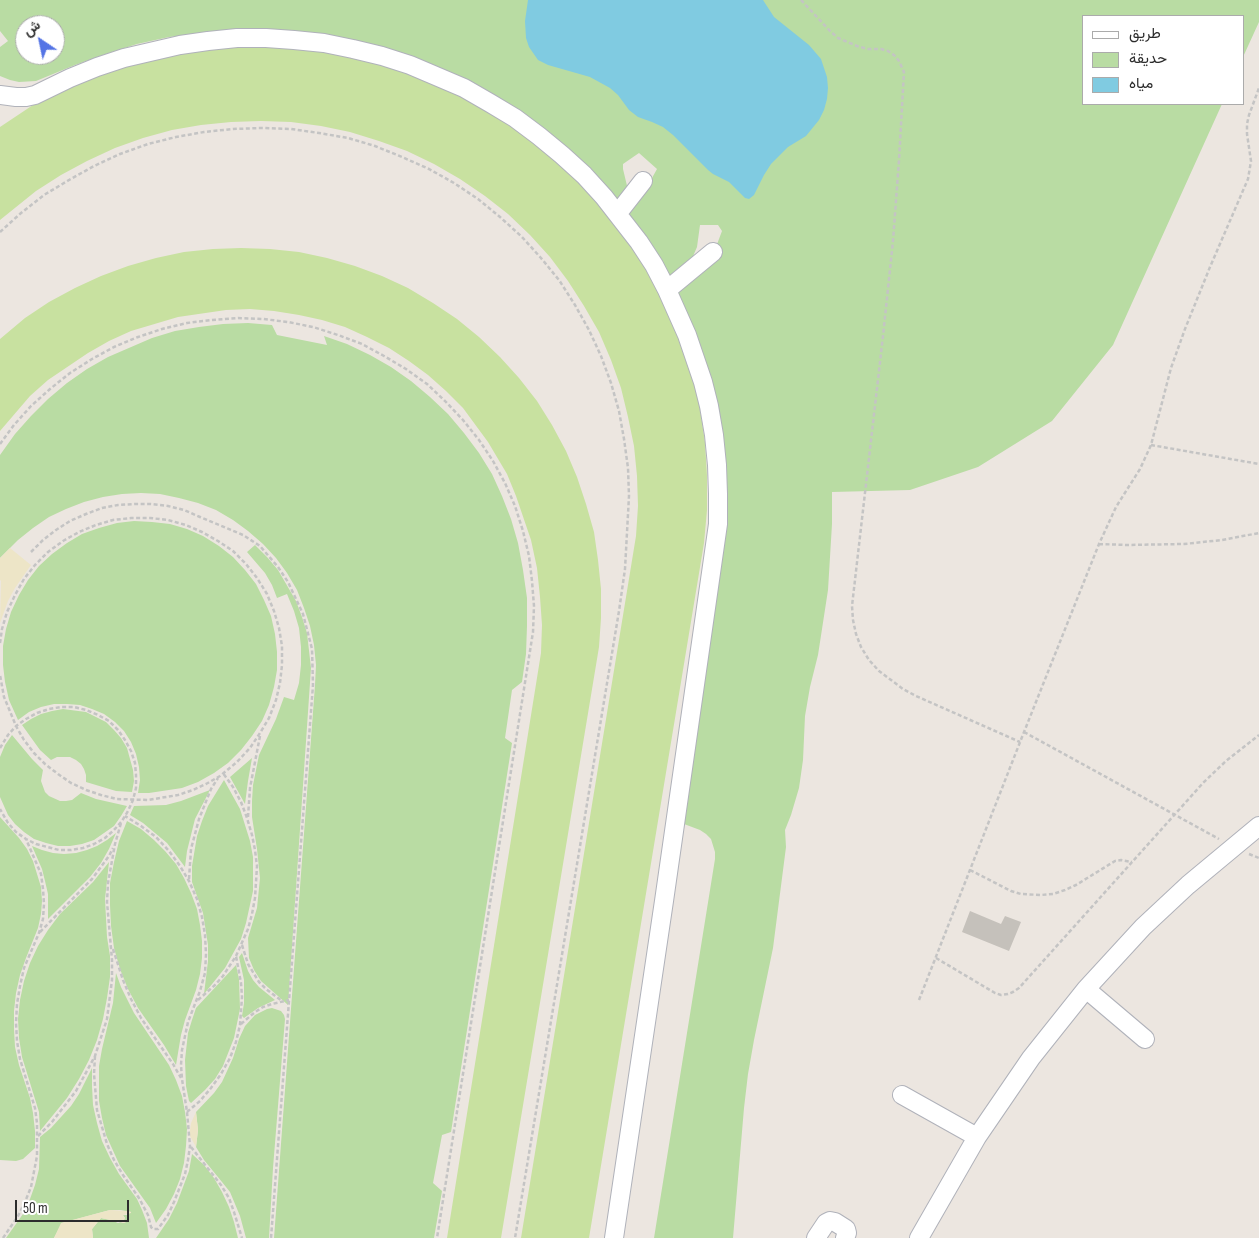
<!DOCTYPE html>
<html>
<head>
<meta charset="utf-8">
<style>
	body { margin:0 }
	#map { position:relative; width:1259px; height:1238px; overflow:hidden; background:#ece6e0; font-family:"Sofia Sans Condensed",Vazirmatn,sans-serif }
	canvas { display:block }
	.legend { position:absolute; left:1082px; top:15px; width:162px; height:90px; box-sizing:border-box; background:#fff; border:1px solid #ababab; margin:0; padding:6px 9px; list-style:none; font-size:15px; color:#2c2c2c }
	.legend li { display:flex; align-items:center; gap:10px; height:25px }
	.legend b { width:25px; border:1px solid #ababab }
	.north { position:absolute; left:15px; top:15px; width:50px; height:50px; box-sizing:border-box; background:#fff; border:1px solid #ababab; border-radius:50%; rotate:326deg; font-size:14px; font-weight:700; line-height:20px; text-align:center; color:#2c2c2c }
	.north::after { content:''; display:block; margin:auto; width:18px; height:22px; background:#5474e5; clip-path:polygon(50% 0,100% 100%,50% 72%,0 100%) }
	.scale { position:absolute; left:15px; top:1200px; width:114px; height:22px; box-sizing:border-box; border:2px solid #2c2c2c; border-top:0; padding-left:6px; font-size:15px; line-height:18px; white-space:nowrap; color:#2c2c2c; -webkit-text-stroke:4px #fff; paint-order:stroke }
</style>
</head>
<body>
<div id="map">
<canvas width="1259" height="1238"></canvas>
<ul class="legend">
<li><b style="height:6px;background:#fff"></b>طريق</li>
<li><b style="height:14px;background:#b9dca3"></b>حديقة</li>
<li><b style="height:14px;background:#80cbe1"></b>مياه</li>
</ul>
<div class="north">ش</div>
<div class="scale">50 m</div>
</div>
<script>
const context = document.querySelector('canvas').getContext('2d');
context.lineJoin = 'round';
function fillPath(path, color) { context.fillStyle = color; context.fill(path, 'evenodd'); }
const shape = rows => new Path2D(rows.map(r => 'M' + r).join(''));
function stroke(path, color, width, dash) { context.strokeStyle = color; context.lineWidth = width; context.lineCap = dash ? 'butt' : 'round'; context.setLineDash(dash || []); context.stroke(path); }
const green = shape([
	[0,0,1259,0,1259,22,1243,57,1243,16,1083,16,1083,104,1222,104,1113,345,1052,421,978,467,910,490,832,492,832,524,828,590,818,655,810,687,805,716,803,760,799,788,791,815,785,830,786,847,773,948,754,1040,748,1074,744,1108,733,1238,654,1238,715,859,715,852,711,839,706,834,700,830,684,824,681,817,722,561,727,511,727,485,723,435,712,385,696,337,674,291,716,247,722,231,718,225,700,225,697,247,691,261,669,278,630,217,630,210,647,187,657,169,639,153,623,164,623,169,628,190,619,199,235,30,202,33,169,37,137,44,106,54,75,65,36,81,19,82,10,80,0,76,0,47,8,41,0,31],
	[25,25,55,25,55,55,25,55],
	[248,323,272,325,277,335,327,345,324,336,347,344,370,355,391,367,411,381,430,397,448,414,464,433,479,453,492,474,502,496,511,519,518,543,523,570,527,598,527,626,526,654,522,682,512,690,505,738,512,743,451,1132,442,1135,433,1183,442,1191,434,1238,274,1238,315,685,316,665,314,645,310,626,304,608,297,590,287,573,276,558,263,544,248,531,233,520,216,510,198,503,179,498,160,494,141,493,122,494,103,497,84,502,66,509,49,517,33,528,18,540,0,558,0,455,15,434,31,416,48,399,67,383,87,369,108,357,152,338,175,331,199,327,223,324],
	[134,521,152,522,170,524,187,529,203,536,219,546,233,557,245,570,256,584,264,600,271,616,275,634,277,652,277,670,274,687,269,705,262,721,252,736,241,750,228,763,214,773,198,782,182,788,149,793,138,793,140,780,139,767,136,754,131,742,124,731,115,722,104,714,92,709,80,705,67,704,54,704,41,707,29,712,18,720,9,700,5,682,3,665,3,646,6,629,11,612,19,595,28,580,39,566,52,554,67,543,82,534,99,528,117,523],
	[255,545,267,557,278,570,296,601,302,617,307,633,311,668,288,1005,261,981,254,970,249,958,248,938,257,908,260,878,257,849,252,817,252,801,253,785,259,755,276,719,284,697,294,700,299,683,301,665,301,647,299,628,294,611,287,594,277,598,272,585,265,573,247,552],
	[63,709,86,712,106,722,114,730,121,738,127,748,133,770,134,781,132,792,116,791,86,782,86,775,84,769,81,764,76,760,70,757,57,757,51,760,40,750,22,725,31,719,41,714,52,711],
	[12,735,32,759,43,770,41,781,45,792,49,796,60,801,66,801,72,800,81,793,96,799,127,806,121,816,114,826,94,840,82,844,70,846,58,846,46,843,34,839,24,832,15,824,8,815,0,797,0,757,5,745],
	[252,758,248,781,245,804,230,777],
	[224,780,240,809,250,841,253,857,253,891,246,923,241,939,225,968,204,994,208,961,208,945,203,913,192,882,192,866,197,836,202,821,208,806],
	[210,790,195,819,187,851,185,867,167,843,143,823,130,815,134,806,166,805,181,801],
	[0,817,19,838,27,849,33,861,41,887,42,901,41,914,38,928,26,958,20,975,16,993,14,1011,14,1029,15,1047,19,1065,30,1098,33,1113,35,1131,35,1148,23,1159,16,1161,0,1160],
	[127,821,141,829,154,840,165,851,176,864,184,878,191,893,197,909,200,925,202,941,202,958,200,974,196,990,185,1020,181,1035,176,1065,164,1045,138,1008,128,989,120,969,114,948,111,926,110,905,110,883,114,862,119,841],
	[116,833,109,849,101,863,90,877,48,919,48,894,45,881,42,869,32,846,42,850,53,853,64,854,76,853,87,850,97,846,107,840],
	[109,862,105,899,107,937,110,956,110,977,107,998,103,1019,97,1040,89,1060,79,1079,67,1098,40,1131,39,1112,22,1057,19,1038,18,1019,20,1000,24,981,30,963,38,946,48,930,60,914,93,882],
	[242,953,248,971,253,980,259,987,275,1000,258,1008,244,1018,242,1016,244,1003,244,980,239,957],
	[236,965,239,979,240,1009,234,1038,223,1066,215,1079,205,1090,191,1103,189,1101,186,1086,185,1060,188,1033,192,1020,196,1008],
	[116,973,121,987,134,1013,169,1065,176,1080,182,1096,185,1112,187,1129,186,1146,184,1163,180,1179,174,1194,166,1209,156,1223,150,1208,120,1166,106,1135,102,1118,99,1101,99,1066,102,1049,113,1003],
	[272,1008,281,1011,284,1015,285,1019,273,1168,269,1238,246,1238,240,1216,230,1192,222,1182,204,1160,196,1147,198,1130,196,1112,214,1093,222,1082,233,1058,239,1039,245,1026,255,1015,267,1009],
	[92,1068,92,1086,93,1105,97,1123,102,1141,110,1158,119,1174,137,1199,142,1210,147,1223,149,1238,93,1238,92,1229,101,1218,111,1220,118,1223,121,1222,123,1223,126,1222,124,1220,125,1218,123,1215,127,1215,131,1212,120,1210,110,1210,62,1223,54,1238,6,1238,23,1214,30,1199,35,1185,39,1169,40,1137,51,1128,71,1106,79,1094],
	[192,1154,204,1165,214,1178,222,1192,229,1207,234,1222,238,1238,156,1238,169,1219,177,1203,189,1171]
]);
const sand = shape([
	[10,548,31,565,15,588,8,601,0,623,1,581,0,580,0,558],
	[196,1112,198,1130,196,1147,190,1136,190,1130,191,1123],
	[110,1210,126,1211,131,1212,131,1213,123,1215,124,1217,125,1218,124,1220,126,1222,124,1223,101,1218,92,1229,93,1238,54,1238,61,1223]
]);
const pitch = shape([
	[250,45,315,49,409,71,496,113,576,174,639,253,671,312,693,376,700,409,705,442,707,476,707,510,704,543,589,1238,521,1238,636,536,638,506,637,476,634,446,628,417,621,388,611,360,599,332,584,306,568,281,550,257,530,235,508,214,485,196,460,179,434,164,407,151,379,141,350,132,321,126,291,122,261,121,231,122,201,125,172,130,143,138,115,148,87,161,61,175,36,191,0,220,0,127,33,105,62,90,122,66,186,51],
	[241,248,270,249,299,252,327,258,355,266,382,276,408,288,433,303,457,319,479,337,500,357,519,378,537,401,552,425,566,451,577,477,586,504,594,532,598,560,601,589,601,618,599,647,501,1238,447,1238,541,653,542,625,540,597,537,568,531,540,516,496,507,474,488,442,463,408,446,391,428,375,409,361,389,348,367,337,345,327,322,320,299,315,274,311,250,309,226,310,178,317,131,331,109,341,88,353,48,380,30,396,0,431,0,339,25,318,49,302,75,288,101,276,128,266,156,258,184,252,213,249]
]);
const water = shape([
	[528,0,763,0,774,17,809,45,821,59,827,77,828,88,827,99,824,110,819,120,806,136,788,147,771,164,764,175,754,195,749,199,745,198,729,182,713,174,708,170,673,135,663,127,652,122,638,117,629,110,618,95,610,88,590,77,548,65,538,60,529,47,526,38,525,21]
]);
const building = shape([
	[970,911,1001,924,1005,916,1021,922,1009,951,962,932]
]);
const path = shape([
	[801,0,830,31,838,38,857,46,868,49,881,49,888,51,894,55,899,61,904,72,899,160,893,241,883,336,852,606,853,620,856,634,861,647,869,660,879,671,903,689,916,696,1020,742],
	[0,232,21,213,44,195,69,180,94,166,120,154,148,144,176,137,204,132,233,129,262,128,291,129,319,133,348,138,375,146,402,157,429,169,454,183,478,199,500,217,522,237,541,258,559,280,575,305,589,330,601,356,611,383,619,411,624,439,628,468,629,496,625,569,619,611,515,1238],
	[0,444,14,425,31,406,50,389,70,373,92,359,114,347,138,337,162,329,187,323,212,320,238,318,263,319,288,322,313,327,338,335,362,344,384,356,406,369,427,384,445,401,463,420,479,440,493,461,505,483,515,506,523,531,529,556,532,581,534,606,533,632,437,1238],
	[1151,445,1259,464],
	[1099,544,1127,545,1184,544,1222,540,1259,533],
	[31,552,43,540,56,530,70,521,86,514,102,508,118,505,135,504,151,504,168,506,184,510,200,517,243,535,260,546,278,567,288,582,303,614,312,649,313,685,271,1238],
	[0,643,2,629,7,612,15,595,24,579,35,565,48,552,63,541,79,532,96,525,113,520,131,518,150,518,168,520,186,525,202,532,218,541,233,551,246,564,257,578,267,594,274,611,279,628,282,646,282,665,280,683,276,700,269,718,260,733,250,748,237,762,220,776,206,784,193,790,178,795,148,800,117,799,101,795,86,790,71,783,58,774,45,764,34,753,24,740,16,726,4,697,0,675],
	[1024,732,1219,839],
	[0,748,8,735,16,726,26,719,37,713,49,709,61,707,74,707,86,710,98,715,109,721,118,730,125,740,131,751,135,763,136,775,136,788,133,800,128,811,122,821,114,830,105,838,94,844,83,848,71,850,59,850,36,844,26,839,16,832,8,823,0,809],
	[248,817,250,788,260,736],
	[1249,854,1259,858],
	[970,870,1011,891,1021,894,1041,895,1053,894,1065,890,1076,885,1115,861,1121,860,1132,862],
	[189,879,191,849,199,819,211,789,218,778],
	[40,932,92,879,109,856,113,848],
	[242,945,248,964,259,982,266,989,282,1001],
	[113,949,123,980,131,999,141,1018,173,1064,181,1078],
	[936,958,995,993,1001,995,1008,994,1013,992,1019,988,1203,783,1226,761,1259,735],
	[198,1000,215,985,223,976,236,956,248,929,252,914,255,898,257,866,255,850,252,835,247,818,241,802,233,787,223,773],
	[919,1000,1024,732,1099,544,1116,507,1140,469,1151,445,1171,368,1185,329,1210,267,1248,179,1251,161,1247,134,1247,124,1249,115,1259,88],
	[241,1024,255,1012,263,1007,272,1004,289,1000],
	[95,1056,94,1074,97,1110,107,1144,114,1160,123,1175,139,1198,148,1215,151,1227,153,1229,158,1229,168,1215,174,1202,185,1174,188,1160,190,1146,187,1112,182,1079,181,1065,182,1050,188,1022,200,991,205,973,206,954,205,935,202,917,197,899,189,881,180,866,169,851,156,837,141,826,125,816],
	[187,1112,200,1101,211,1088,221,1074,230,1058,236,1042,240,1025,242,997,241,983,236,956],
	[38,1136,52,1122,76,1091,95,1056,107,1019,112,980,112,960,107,902,108,883,115,844,121,823],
	[191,1147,221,1185,229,1198,234,1212,242,1238],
	[3,1238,18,1216,25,1202,31,1187,37,1156,37,1123,35,1108,20,1059,17,1041,16,1023,17,1004,20,986,24,968,39,933,43,919,44,904,43,889,41,874,26,839]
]);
const minor = shape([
	[0,95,16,97,26,97,35,95,70,78,97,67,124,58,180,45,208,41,237,38,266,38,294,40,324,43,353,49,382,56,410,65,464,88,490,103,515,118,539,136,562,155,584,175,604,197,639,242,654,265,667,290,687,335,703,382,709,406,714,435,717,465,718,494,718,524,664,901,614,1238],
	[618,213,643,181],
	[667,290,713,252],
	[1086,989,1145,1039],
	[902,1095,977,1137],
	[816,1238,826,1223,830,1221,835,1222,846,1229,847,1233,845,1238],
	[919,1238,977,1137,1031,1058,1086,989,1143,927,1188,885,1259,826]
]);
fillPath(green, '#b9dca3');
fillPath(sand, '#ede5c7');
fillPath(pitch, '#c8e1a0');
fillPath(water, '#80cbe1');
fillPath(building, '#c5c1bb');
stroke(minor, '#b0b2ba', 20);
stroke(path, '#c4c4c4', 2.5, [4, 2.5]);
stroke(minor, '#fff', 18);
</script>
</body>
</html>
